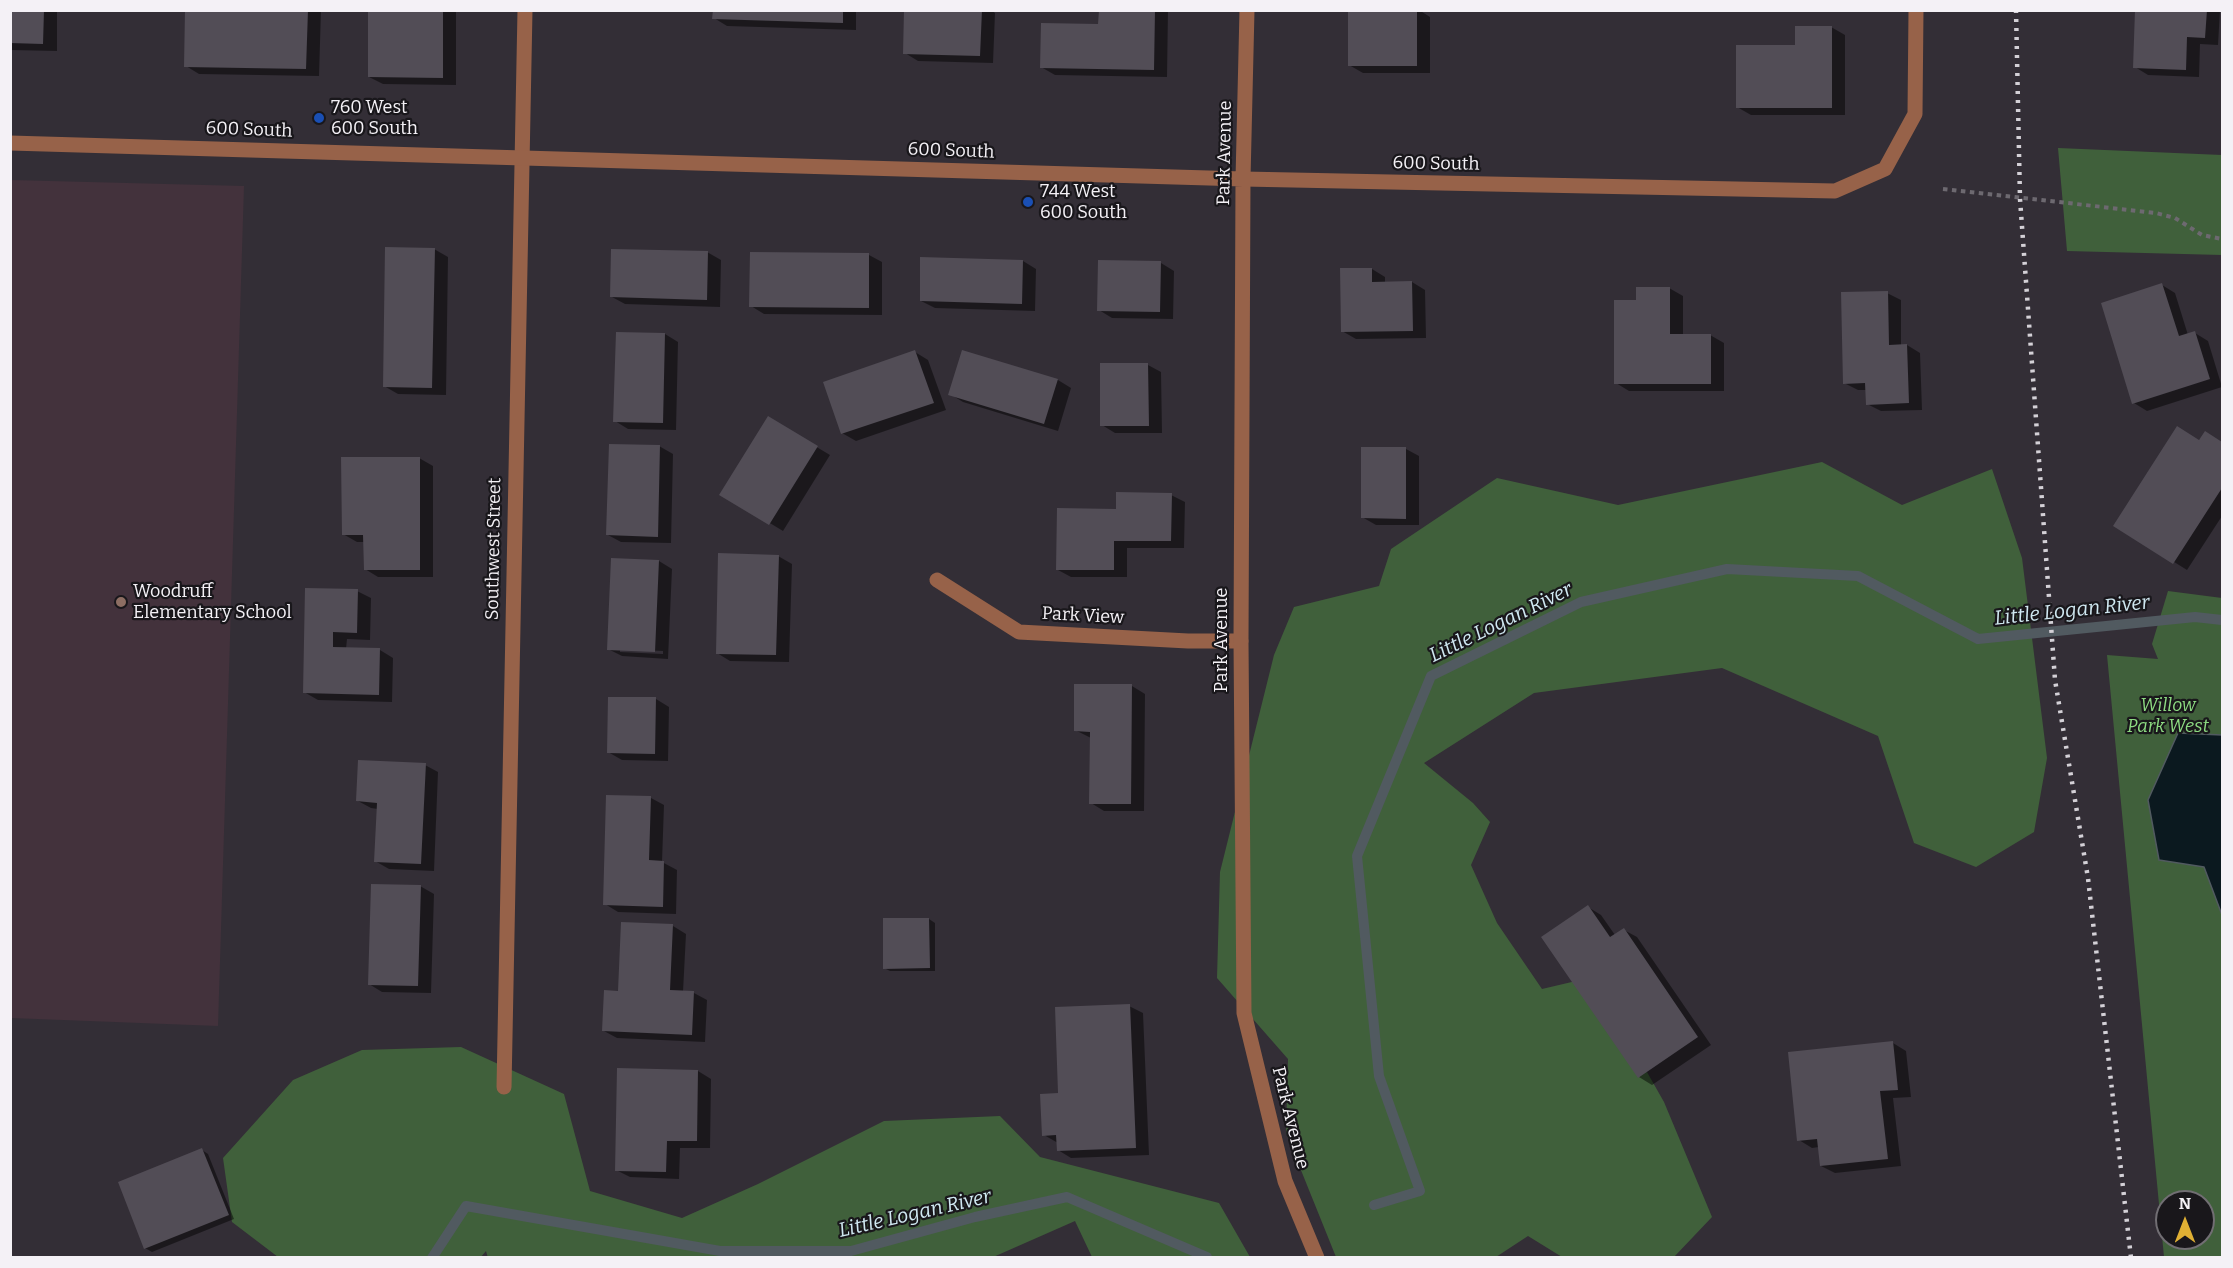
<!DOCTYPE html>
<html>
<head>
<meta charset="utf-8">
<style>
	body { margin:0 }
	#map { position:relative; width:2233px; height:1268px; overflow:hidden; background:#332e36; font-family:Bitter,serif }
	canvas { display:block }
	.frame { position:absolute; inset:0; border:12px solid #f4f1f6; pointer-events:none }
	.north { position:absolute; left:2155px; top:1190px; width:60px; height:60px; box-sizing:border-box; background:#19171b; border:2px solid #716e73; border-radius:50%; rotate:0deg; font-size:16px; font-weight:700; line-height:24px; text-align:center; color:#f4f1f6 }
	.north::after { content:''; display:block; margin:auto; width:21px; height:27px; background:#e0b034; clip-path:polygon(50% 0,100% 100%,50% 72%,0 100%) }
</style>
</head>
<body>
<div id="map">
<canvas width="2233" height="1268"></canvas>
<div class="frame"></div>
<div class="north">N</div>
</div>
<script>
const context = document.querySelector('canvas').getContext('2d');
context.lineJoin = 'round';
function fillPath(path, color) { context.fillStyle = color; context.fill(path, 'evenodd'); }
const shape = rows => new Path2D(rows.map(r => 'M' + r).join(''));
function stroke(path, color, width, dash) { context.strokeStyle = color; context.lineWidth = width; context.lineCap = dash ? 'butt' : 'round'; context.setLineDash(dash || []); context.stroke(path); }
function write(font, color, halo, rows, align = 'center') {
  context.font = font + ' Bitter,serif'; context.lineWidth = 4.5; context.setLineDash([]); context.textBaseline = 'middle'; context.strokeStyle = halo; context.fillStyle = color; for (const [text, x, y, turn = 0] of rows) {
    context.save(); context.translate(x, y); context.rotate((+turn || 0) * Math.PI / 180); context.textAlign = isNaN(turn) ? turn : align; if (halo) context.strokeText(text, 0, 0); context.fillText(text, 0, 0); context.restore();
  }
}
const education = shape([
	[11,180,244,186,218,1026,11,1018]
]);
const green = shape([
	[2058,148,2222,155,2222,255,2067,251],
	[1822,462,1902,505,1992,469,2022,558,2047,758,2034,832,1976,867,1914,843,1878,736,1722,668,1534,693,1424,763,1473,803,1490,822,1471,865,1497,923,1542,989,1593,977,1664,1102,1712,1217,1674,1257,1562,1257,1528,1236,1496,1257,1336,1257,1286,1133,1288,1059,1217,978,1220,872,1274,655,1294,607,1379,586,1391,549,1497,478,1618,505],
	[2168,591,2222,598,2222,1257,2164,1257,2107,655,2158,659,2152,644],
	[2167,1202,2203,1202,2203,1238,2167,1238],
	[461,1047,564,1094,590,1191,682,1218,758,1184,884,1121,1000,1116,1040,1157,1219,1203,1250,1257,1092,1257,1075,1221,991,1258,488,1258,486,1251,480,1258,278,1257,232,1222,223,1158,293,1080,362,1050]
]);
const water = shape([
	[2178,733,2222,735,2222,915,2204,867,2159,860,2148,800,2178,733]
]);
const shadow = shape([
	[10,10,57,10,57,51,10,50],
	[187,10,321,10,319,76,199,74,186,66],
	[370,10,456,10,456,85,383,84,369,77],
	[714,10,856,10,856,30,727,26,714,18],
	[906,10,991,10,995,13,993,63,918,61,905,53],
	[1100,10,1168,10,1167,77,1055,75,1041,67,1100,26],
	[1349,10,1419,10,1430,17,1430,73,1363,73,1349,65],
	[2137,10,2220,10,2218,45,2200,44,2199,77,2148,75,2135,67],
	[1831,27,1845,35,1845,115,1751,115,1737,107,1797,46],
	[434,249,448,257,446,395,398,394,384,386],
	[707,252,721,260,720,307,625,304,612,297],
	[869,255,882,262,882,315,764,314,751,306],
	[1023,261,1036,269,1035,311,935,308,921,301],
	[1161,263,1174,271,1173,319,1112,318,1099,310],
	[1372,269,1385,277,1385,283,1412,282,1425,290,1426,338,1356,339,1342,331],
	[2162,285,2175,293,2188,335,2195,333,2208,341,2222,387,2147,411,2134,403],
	[1669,288,1683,296,1683,335,1710,335,1724,343,1724,391,1629,391,1616,383,1638,301],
	[1887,293,1901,300,1901,346,1907,345,1920,353,1922,410,1881,411,1867,404,1867,390,1858,390,1844,383],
	[665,334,678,342,676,430,628,429,615,421],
	[915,352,928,360,946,410,856,441,842,433],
	[963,352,1058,380,1071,388,1058,431,963,402,950,394],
	[1148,365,1161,372,1162,433,1115,433,1102,425],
	[768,418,830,455,783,531,722,494],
	[2206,433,2222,443,2222,516,2187,570,2115,525],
	[659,446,673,454,671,543,621,542,608,535],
	[1406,449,1419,456,1419,525,1376,525,1362,517],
	[419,458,433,466,433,577,378,577,365,569,365,542,357,542,343,534],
	[1171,495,1185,502,1184,548,1127,548,1127,577,1071,577,1058,570,1118,510],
	[778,556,792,564,789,662,730,661,717,653],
	[659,561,672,569,668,659,622,656,608,649],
	[620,649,663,651,663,654,620,652],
	[307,589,357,591,371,598,370,640,347,639,346,649,380,650,393,658,392,702,318,700,304,692],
	[1132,686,1145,694,1144,811,1104,811,1091,803,1091,738,1075,730],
	[656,699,669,707,668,761,622,760,608,752],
	[425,765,438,772,434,871,389,869,375,861,378,809,371,808,358,801],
	[651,798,664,805,662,862,677,870,676,914,618,912,605,904],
	[420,886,434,894,431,993,382,992,369,984],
	[1588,907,1601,915,1615,935,1624,930,1637,937,1711,1045,1652,1085,1639,1077],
	[929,919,935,923,935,971,890,971,884,968],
	[673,926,686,934,683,992,694,993,707,1000,705,1042,617,1038,604,1031,619,992],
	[1129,1006,1143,1013,1149,1155,1071,1158,1058,1150,1058,1143,1044,1135,1060,1094],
	[1893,1043,1906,1051,1911,1097,1893,1098,1901,1166,1835,1173,1821,1166,1819,1147,1812,1148,1799,1140],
	[618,1070,698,1071,711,1079,710,1148,680,1148,679,1179,630,1177,616,1170],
	[202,1150,208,1154,234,1219,152,1252,145,1248]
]);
const stream = shape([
	[1374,1205,1420,1191,1379,1076,1357,856,1431,676,1581,602,1727,569,1858,576,1978,639,2195,617,2222,620],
	[432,1258,466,1206,720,1251,851,1251,975,1217,1067,1197,1207,1257]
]);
const building = shape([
	[10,10,44,10,43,44,10,43],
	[185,10,308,10,306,69,184,67],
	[368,10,443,10,443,78,368,77],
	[713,10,843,10,843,23,712,19],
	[904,10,982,10,980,56,903,54],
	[1099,10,1155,10,1154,70,1040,68,1041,23,1098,24],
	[1348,10,1417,10,1417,66,1348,66],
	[2135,10,2207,10,2205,38,2187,37,2186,70,2133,68],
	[1795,26,1832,26,1832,108,1736,108,1736,45,1795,45],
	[385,247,435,248,432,388,383,387],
	[611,249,708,251,707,300,610,297],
	[750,252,869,253,869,308,749,307],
	[920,257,1023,260,1022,304,920,301],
	[1098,260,1161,261,1160,312,1097,311],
	[1340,268,1372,268,1372,282,1412,281,1413,331,1341,332],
	[2162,283,2179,336,2195,331,2210,379,2132,404,2101,303],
	[1636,287,1670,287,1670,334,1711,334,1711,384,1614,384,1614,300,1636,300],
	[1888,291,1889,345,1907,344,1909,403,1866,405,1865,383,1843,384,1841,292],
	[616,332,665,333,663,423,613,422],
	[915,350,934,403,841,434,823,382],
	[962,350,1058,379,1044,424,948,395],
	[1100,363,1148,363,1149,426,1100,426],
	[768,416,818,446,769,525,719,495],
	[2177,426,2199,440,2205,431,2222,442,2222,488,2173,564,2113,526],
	[609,444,660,445,658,537,606,535],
	[1361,447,1406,447,1406,519,1361,518],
	[341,457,420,457,420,570,364,570,363,535,342,535],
	[1116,492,1172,493,1171,541,1114,541,1114,570,1056,570,1057,508,1116,509],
	[718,553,779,555,776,655,716,654],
	[611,558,659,560,655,652,607,650],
	[305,588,358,589,357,633,333,632,333,647,380,648,379,695,303,693],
	[1074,684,1132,684,1131,804,1089,804,1090,732,1074,731],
	[608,697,656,697,655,754,607,753],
	[358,760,426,763,421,864,374,862,377,803,356,801],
	[606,795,651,796,649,860,664,861,663,907,603,905],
	[371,884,421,885,418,986,368,985],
	[1588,905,1610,937,1624,928,1698,1037,1638,1078,1541,937],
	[883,918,929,918,930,968,883,969],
	[621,922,673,924,670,990,694,991,692,1035,602,1031,604,990,618,991],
	[1130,1004,1136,1148,1057,1151,1056,1135,1042,1136,1040,1094,1058,1093,1055,1007],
	[1893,1041,1898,1090,1880,1091,1888,1159,1820,1166,1817,1139,1797,1141,1788,1052],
	[617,1068,698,1070,697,1141,667,1141,666,1172,615,1171],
	[202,1148,229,1215,144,1249,118,1182]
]);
const path = shape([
	[1943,189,2156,213,2175,218,2202,235,2222,239]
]);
const minor = shape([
	[1243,179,1835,191,1885,169,1915,114,1916,10],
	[937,580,1019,632,1188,641,1241,641],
	[504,1087,525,10]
]);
const tertiary = shape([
	[1247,10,1243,179,1241,641,1244,1013,1285,1181,1317,1258],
	[10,143,1243,179]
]);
const rail = shape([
	[2016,10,2020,199,2055,680,2088,878,2131,1258]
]);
const markers = [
	[319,118,6,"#1a4fb4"],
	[1028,202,6,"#1a4fb4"],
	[121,602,6,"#8d6e63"]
];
const poiNames = [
	["760 West",331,108],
	["600 South",331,129],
	["744 West",1040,192],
	["600 South",1040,213],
	["Woodruff",133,592],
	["Elementary School",133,613]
];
const streetNames = [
	["600 South",249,130,2],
	["600 South",951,151,2],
	["Park Avenue",1225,153,-89],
	["600 South",1436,164,1],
	["Southwest Street",494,549,-89],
	["Park View",1083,616,3],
	["Park Avenue",1222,640,-90],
	["Park Avenue",1290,1118,76]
];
const parkNames = [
	["Willow",2168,706],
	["Park West",2168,727]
];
const waterNames = [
	["Little Logan River",2072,611,-6],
	["Little Logan River",1501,623,-26],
	["Little Logan River",915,1214,-13]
];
fillPath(education, '#43323c');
fillPath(green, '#40603b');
fillPath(water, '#0b191f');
stroke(water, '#515a60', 1.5);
fillPath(shadow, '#0007');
stroke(stream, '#515a60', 10);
fillPath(building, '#524d56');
stroke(path, '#6d6970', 4, [4.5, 4.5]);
stroke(minor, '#976249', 15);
stroke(tertiary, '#976249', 15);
stroke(rail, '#d4d1d7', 4.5, [3, 6]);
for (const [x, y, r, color] of markers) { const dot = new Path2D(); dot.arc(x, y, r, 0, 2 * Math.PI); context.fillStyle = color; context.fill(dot); stroke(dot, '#19171b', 2); }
write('18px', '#f4f1f6', '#19171b', poiNames, 'left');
write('18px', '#f4f1f6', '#19171b', streetNames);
write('italic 18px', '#8ddb82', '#19171b', parkNames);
write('italic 20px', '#d0e8f1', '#19171b', waterNames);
</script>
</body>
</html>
